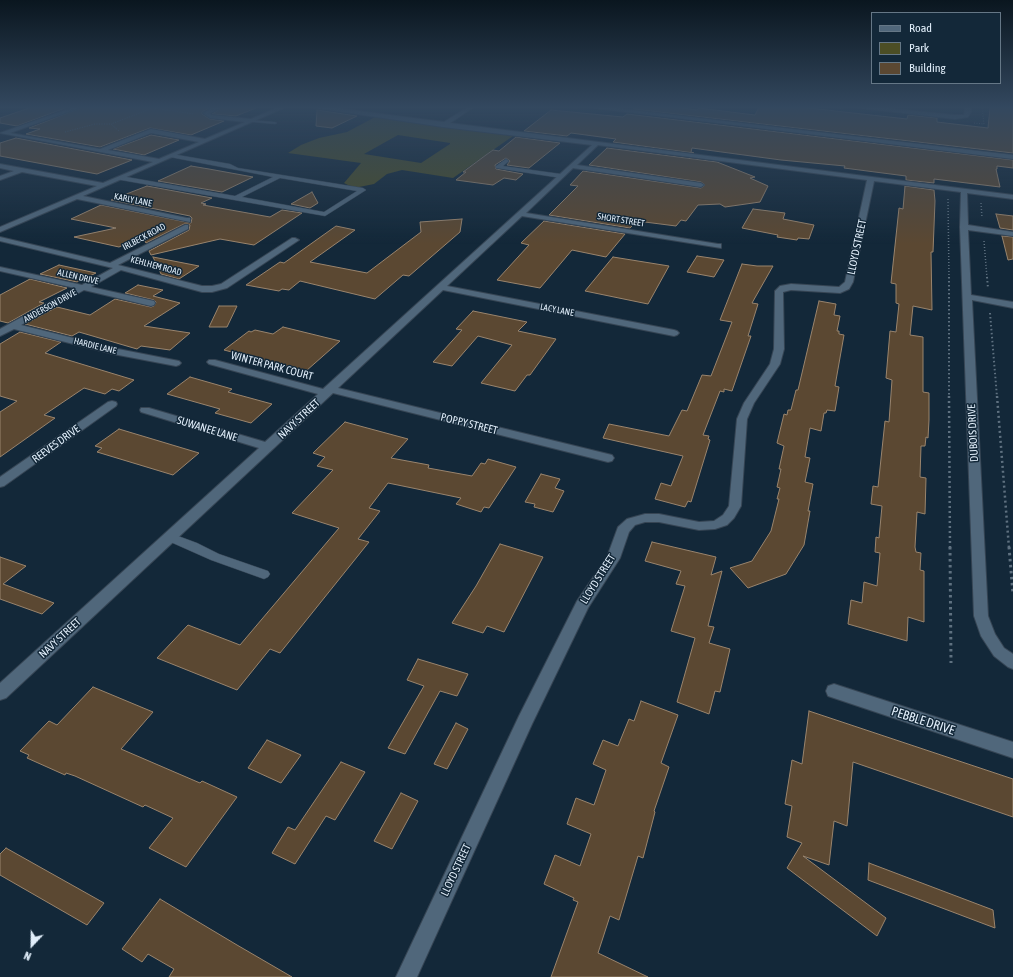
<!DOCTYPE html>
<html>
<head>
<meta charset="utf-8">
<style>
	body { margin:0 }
	#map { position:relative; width:1013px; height:977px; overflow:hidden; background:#132839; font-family:"Asap Condensed",sans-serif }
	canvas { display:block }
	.legend { position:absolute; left:871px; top:12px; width:130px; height:72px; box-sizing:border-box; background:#132839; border:1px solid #657786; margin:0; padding:5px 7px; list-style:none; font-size:12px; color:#e1eefa }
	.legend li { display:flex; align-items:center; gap:8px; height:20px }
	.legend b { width:20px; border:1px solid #657786 }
	.north { position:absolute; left:12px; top:925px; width:40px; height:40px; -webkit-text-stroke:3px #132839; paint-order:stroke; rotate:202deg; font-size:11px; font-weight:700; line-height:16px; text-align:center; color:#e1eefa }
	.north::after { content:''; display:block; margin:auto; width:14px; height:18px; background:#e1eefa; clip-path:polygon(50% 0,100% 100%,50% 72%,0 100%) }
</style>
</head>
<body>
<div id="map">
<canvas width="1013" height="977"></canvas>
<ul class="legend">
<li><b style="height:5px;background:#50677b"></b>Road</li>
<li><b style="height:11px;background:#4c4e25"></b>Park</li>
<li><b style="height:11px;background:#5b4832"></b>Building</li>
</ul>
<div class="north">N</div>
</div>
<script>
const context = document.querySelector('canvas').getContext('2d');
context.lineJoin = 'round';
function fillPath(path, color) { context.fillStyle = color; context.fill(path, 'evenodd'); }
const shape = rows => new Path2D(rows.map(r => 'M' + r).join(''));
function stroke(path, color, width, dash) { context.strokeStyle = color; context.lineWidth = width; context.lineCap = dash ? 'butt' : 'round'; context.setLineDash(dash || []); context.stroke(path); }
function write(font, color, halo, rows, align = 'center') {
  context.font = font + ' "Asap Condensed",sans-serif'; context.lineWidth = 3; context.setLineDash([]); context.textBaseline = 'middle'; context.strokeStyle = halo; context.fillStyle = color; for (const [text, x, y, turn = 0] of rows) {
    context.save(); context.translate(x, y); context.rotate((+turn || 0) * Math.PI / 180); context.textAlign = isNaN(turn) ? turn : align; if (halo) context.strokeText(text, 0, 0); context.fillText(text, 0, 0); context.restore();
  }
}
const green = shape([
	[375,117,513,136,453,178,402,170,387,174,374,184,354,188,344,183,361,163,288,153,301,145,319,138,347,132],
	[398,135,450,143,450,144,421,163,364,154]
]);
const building = shape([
	[32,107,68,107,17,126,0,123,0,118,32,107],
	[83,107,211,107,202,112,202,114,210,119,224,121,191,135,150,128,100,147,26,134,40,129,29,128,83,107],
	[223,107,256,107,256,108,236,116,212,114,223,107],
	[634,107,675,107,697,110,699,108,755,115,759,107,800,107,907,119,908,115,937,118,937,122,988,128,990,107,1013,107,1013,153,633,109,634,107],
	[317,110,357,116,332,128,316,126,317,110],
	[551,110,623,117,627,114,1013,160,1013,168,997,166,997,169,996,169,1000,187,934,179,934,183,906,180,906,176,844,168,845,166,781,160,692,148,691,152,694,153,613,142,616,139,571,133,567,136,524,131,551,110],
	[151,135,179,140,144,155,113,149,151,135],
	[516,137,560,143,529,168,507,165,510,161,506,158,495,165,496,169,523,174,516,180,504,178,493,185,456,180,466,172,463,172,486,155,493,150,499,151,516,137],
	[16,138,132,160,97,174,0,156,0,143,16,138],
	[607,148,717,162,755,177,750,178,768,186,760,202,725,207,720,204,698,205,686,221,681,220,676,226,637,221,630,228,549,215,578,186,570,185,583,171,701,188,705,185,701,182,589,165,607,148],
	[191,166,209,169,253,177,222,192,158,181,191,166],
	[147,186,212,198,201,203,206,204,203,205,270,217,282,210,302,213,254,245,220,239,151,255,149,251,189,230,190,225,188,224,184,224,146,243,142,236,119,247,74,237,116,228,71,219,101,205,191,223,192,218,190,216,111,200,147,186],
	[905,186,934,190,935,201,933,252,931,252,932,310,913,306,910,335,923,337,923,392,929,393,929,420,928,438,926,437,925,446,921,446,920,477,926,478,925,514,917,512,915,547,916,552,921,553,920,570,924,571,924,622,908,617,907,641,848,624,851,600,862,603,864,582,877,586,880,553,875,552,876,537,879,538,882,506,871,504,873,486,878,487,885,421,889,422,892,380,886,378,890,331,896,332,899,304,896,303,896,284,891,283,899,208,903,209,905,186],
	[312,192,318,203,310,208,291,204,312,192],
	[753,209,785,213,783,219,814,225,809,239,798,238,797,240,777,237,778,235,742,228,753,209],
	[996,214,1013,216,1013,230,1000,228,996,214],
	[462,219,460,232,409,276,403,275,375,299,300,281,289,290,282,289,279,291,246,285,280,262,284,263,336,226,355,230,310,262,367,273,421,232,420,222,462,219],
	[544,221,625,234,606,257,572,250,540,288,497,280,529,245,521,243,544,221],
	[1002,236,1013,237,1013,259,1008,260,1002,236],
	[697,256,724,260,714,277,687,272,697,256],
	[153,257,199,266,179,279,161,274,153,257],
	[613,257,669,266,648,304,585,291,613,257],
	[742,264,757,266,773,266,752,303,758,304,748,336,751,336,733,388,732,391,724,389,724,392,720,391,703,435,709,436,708,439,710,440,691,502,688,501,685,507,655,499,661,483,671,486,683,456,603,438,609,424,669,436,682,410,687,411,702,375,711,376,732,322,720,320,742,264],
	[59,265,96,273,77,282,40,274,59,265],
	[30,279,67,288,39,302,44,303,8,323,0,321,0,295,30,279],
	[138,285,163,290,153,296,180,303,144,326,190,333,170,350,141,346,137,349,79,332,72,336,25,324,57,307,90,315,115,299,151,307,154,306,156,302,154,300,125,293,138,285],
	[819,301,836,304,834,315,840,316,837,331,839,331,839,334,844,335,835,386,839,387,835,411,827,410,826,413,824,413,821,431,810,428,805,457,810,458,805,482,813,484,808,511,810,511,804,545,786,574,748,588,730,568,752,561,771,531,779,499,777,499,780,488,777,487,781,469,779,469,784,446,777,443,784,414,787,415,788,410,791,410,796,390,798,390,819,301],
	[219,306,237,306,227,327,209,327,219,306],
	[473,311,527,322,518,331,556,339,530,375,527,375,515,391,481,383,512,345,478,336,452,366,433,362,462,330,456,329,473,311],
	[283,327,340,341,306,371,224,350,249,331,251,332,255,330,273,334,283,327],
	[20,332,61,342,45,353,134,380,119,391,112,389,105,394,84,388,44,415,55,418,0,457,0,412,17,401,0,396,0,344,20,332],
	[190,377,232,389,228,392,272,404,251,423,215,413,220,409,167,394,190,377],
	[345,422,408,439,391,458,429,465,428,468,472,476,481,463,485,464,488,459,516,467,489,508,484,507,481,512,456,504,461,498,388,483,369,508,380,511,358,539,369,542,280,653,270,649,237,690,157,658,188,625,240,645,339,528,292,513,333,470,317,466,325,457,313,453,345,422],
	[119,429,199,453,173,475,97,452,102,448,95,446,119,429],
	[541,474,560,479,555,488,564,491,553,512,534,507,535,504,525,502,541,474],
	[652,542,716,557,711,575,722,571,708,626,714,627,709,643,730,649,720,692,715,691,709,714,677,702,695,638,671,631,685,586,676,584,681,571,645,561,652,542],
	[500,544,543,557,504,632,487,626,483,633,452,623,476,586,500,544],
	[0,557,26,566,3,584,54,603,42,614,0,599,0,557],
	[418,659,468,674,457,696,440,691,405,754,388,748,424,686,407,680,418,659],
	[93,687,153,712,121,749,200,783,202,781,237,797,186,867,149,848,173,818,145,805,143,807,75,776,66,773,65,775,27,758,29,755,20,751,49,721,57,725,93,687],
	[641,701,678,715,661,763,669,767,654,811,655,812,643,858,638,856,619,920,610,916,598,953,648,977,551,977,578,902,573,900,574,898,544,884,555,855,580,866,591,834,567,824,576,798,594,805,606,770,593,764,603,740,618,746,629,719,634,721,641,701],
	[809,711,1013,779,1013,817,853,762,847,826,834,821,829,865,803,856,886,918,877,936,787,868,802,843,787,837,792,806,785,804,792,760,802,764,809,711],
	[456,723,468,729,447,769,434,764,456,723],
	[267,740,301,755,281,783,248,768,267,740],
	[341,762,365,772,335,820,326,816,295,864,272,853,288,827,295,830,341,762],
	[401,793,418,801,392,849,374,841,401,793],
	[6,848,104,903,87,925,0,875,0,854,6,848],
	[869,863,993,910,995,928,868,880,869,863],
	[160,899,237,945,292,977,169,977,174,969,148,954,142,962,122,949,160,899]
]);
const pathFar4 = shape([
	[566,107,578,109],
	[825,107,844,109],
	[974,123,984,124,982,108],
	[119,131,111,124,153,108,194,114],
	[65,132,95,124,111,124]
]);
const pathFar3 = shape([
	[948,199,949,278],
	[981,203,982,218],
	[984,241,987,278]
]);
const pathFar2 = shape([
	[949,277,949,397],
	[987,277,988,288],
	[990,313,997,397]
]);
const pathFar1 = shape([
	[949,396,950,548],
	[997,396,1009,548]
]);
const path = shape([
	[950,547,951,663],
	[1009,547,1013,594]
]);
const service = shape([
	[251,120,275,122,277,123,275,124,253,122,251,120],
	[172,154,230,164,238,168,363,188,366,190,325,216,121,180,118,178,121,176,235,196,273,177,170,157,170,155,172,154],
	[280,178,357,191,324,212,242,197,280,178],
	[506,159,509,161,503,166,561,174,564,176,561,178,496,168,496,166,506,159],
	[170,533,197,543,219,554,268,571,270,574,268,577,264,579,211,560,166,540,164,537,166,534,170,533]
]);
const minor = shape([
	[74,107,82,107,10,133,100,149,151,129,205,139,245,122,210,118,203,113,215,107,222,107,210,113,211,115,251,119,279,107,286,107,83,196,187,218,190,218,190,222,77,199,0,232,0,227,97,186,22,172,0,180,0,176,14,171,0,168,0,164,103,183,153,162,0,133,74,107],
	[151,133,199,142,159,159,108,150,151,133],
	[310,107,328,107,444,122,468,107,474,107,450,123,1013,195,1013,199,967,193,968,225,1013,232,1013,236,968,230,971,295,1013,302,1013,308,972,300,988,616,995,634,1004,648,1013,654,1013,669,1008,667,994,656,981,636,974,616,960,227,961,192,874,181,853,282,849,289,840,293,791,290,783,292,784,349,780,364,754,403,747,419,741,506,734,518,727,525,715,529,699,530,659,522,645,522,635,525,629,532,620,558,588,608,532,724,417,977,396,977,519,716,577,601,607,557,618,527,627,519,645,514,659,514,699,522,714,521,723,515,729,506,737,419,744,403,770,364,774,349,775,291,780,286,791,284,839,287,845,282,867,180,598,145,577,165,701,183,704,185,701,187,573,168,526,213,718,244,721,244,721,248,522,216,447,286,674,330,677,331,679,333,677,335,674,336,443,290,338,388,612,455,614,458,612,461,608,462,333,393,6,698,0,700,0,683,259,448,141,412,140,410,141,408,149,408,265,442,318,394,209,364,207,362,209,360,215,360,323,389,592,145,443,127,310,107],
	[586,107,605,107,1013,155,1013,159,586,107],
	[852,107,874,107,955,115,964,115,965,107,971,107,971,112,968,117,955,119,852,107],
	[185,225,188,225,188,229,118,265,202,286,212,286,221,284,292,238,295,238,299,240,227,288,212,292,202,292,121,270,91,287,154,301,155,303,154,305,151,306,84,290,21,325,113,348,179,361,181,363,179,365,176,366,113,354,14,329,0,336,0,329,75,288,0,271,0,267,82,285,113,268,0,241,0,237,110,263,185,225],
	[112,401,116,402,117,404,116,406,4,486,0,487,0,477,108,402,112,401],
	[834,684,1013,742,1013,758,828,696,826,691,828,686,834,684]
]);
const farStreetnames = [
	["KARLY LANE",133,200,11],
	["SHORT STREET",621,220,9],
	["IRLBECK ROAD",144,237,-28],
	["KEHLHEM ROAD",156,266,15],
	["ALLEN DRIVE",78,277,13],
	["ANDERSON DRIVE",50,306,-29],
	["LACY LANE",557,310,11],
	["HARDIE LANE",95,346,14]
];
const streetNames = [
	["LLOYD STREET",857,247,-78],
	["WINTER PARK COURT",272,366,15],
	["NAVY STREET",299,419,-43],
	["POPPY STREET",469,424,14],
	["SUWANEE LANE",207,429,17],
	["DUBOIS DRIVE",973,433,-93],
	["REEVES DRIVE",56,444,-36],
	["LLOYD STREET",598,579,-58],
	["NAVY STREET",60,638,-43],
	["LLOYD STREET",456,870,-65]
];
const nearStreetnames = [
	["PEBBLE DRIVE",923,721,18]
];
fillPath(green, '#4c4e25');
fillPath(building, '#5b4832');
stroke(building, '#99846d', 1);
stroke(service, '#364554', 1);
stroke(minor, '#364554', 2);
stroke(pathFar4, '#5f7180', 1, [1, 1.5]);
stroke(pathFar3, '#5f7180', 1.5, [1, 2]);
stroke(pathFar2, '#5f7180', 2, [1.5, 2.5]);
stroke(pathFar1, '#5f7180', 2.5, [2, 3]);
stroke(path, '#5f7180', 3, [2.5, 3.5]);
fillPath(service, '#50677b');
fillPath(minor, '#50677b');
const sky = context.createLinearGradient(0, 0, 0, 244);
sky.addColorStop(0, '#0a161f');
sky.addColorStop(0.44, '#33485f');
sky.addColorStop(1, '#33485f00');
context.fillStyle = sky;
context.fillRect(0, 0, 1013, 244);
write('9px', '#e1eefa', '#132839', farStreetnames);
write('11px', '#e1eefa', '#132839', streetNames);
write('13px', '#e1eefa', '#132839', nearStreetnames);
</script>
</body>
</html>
